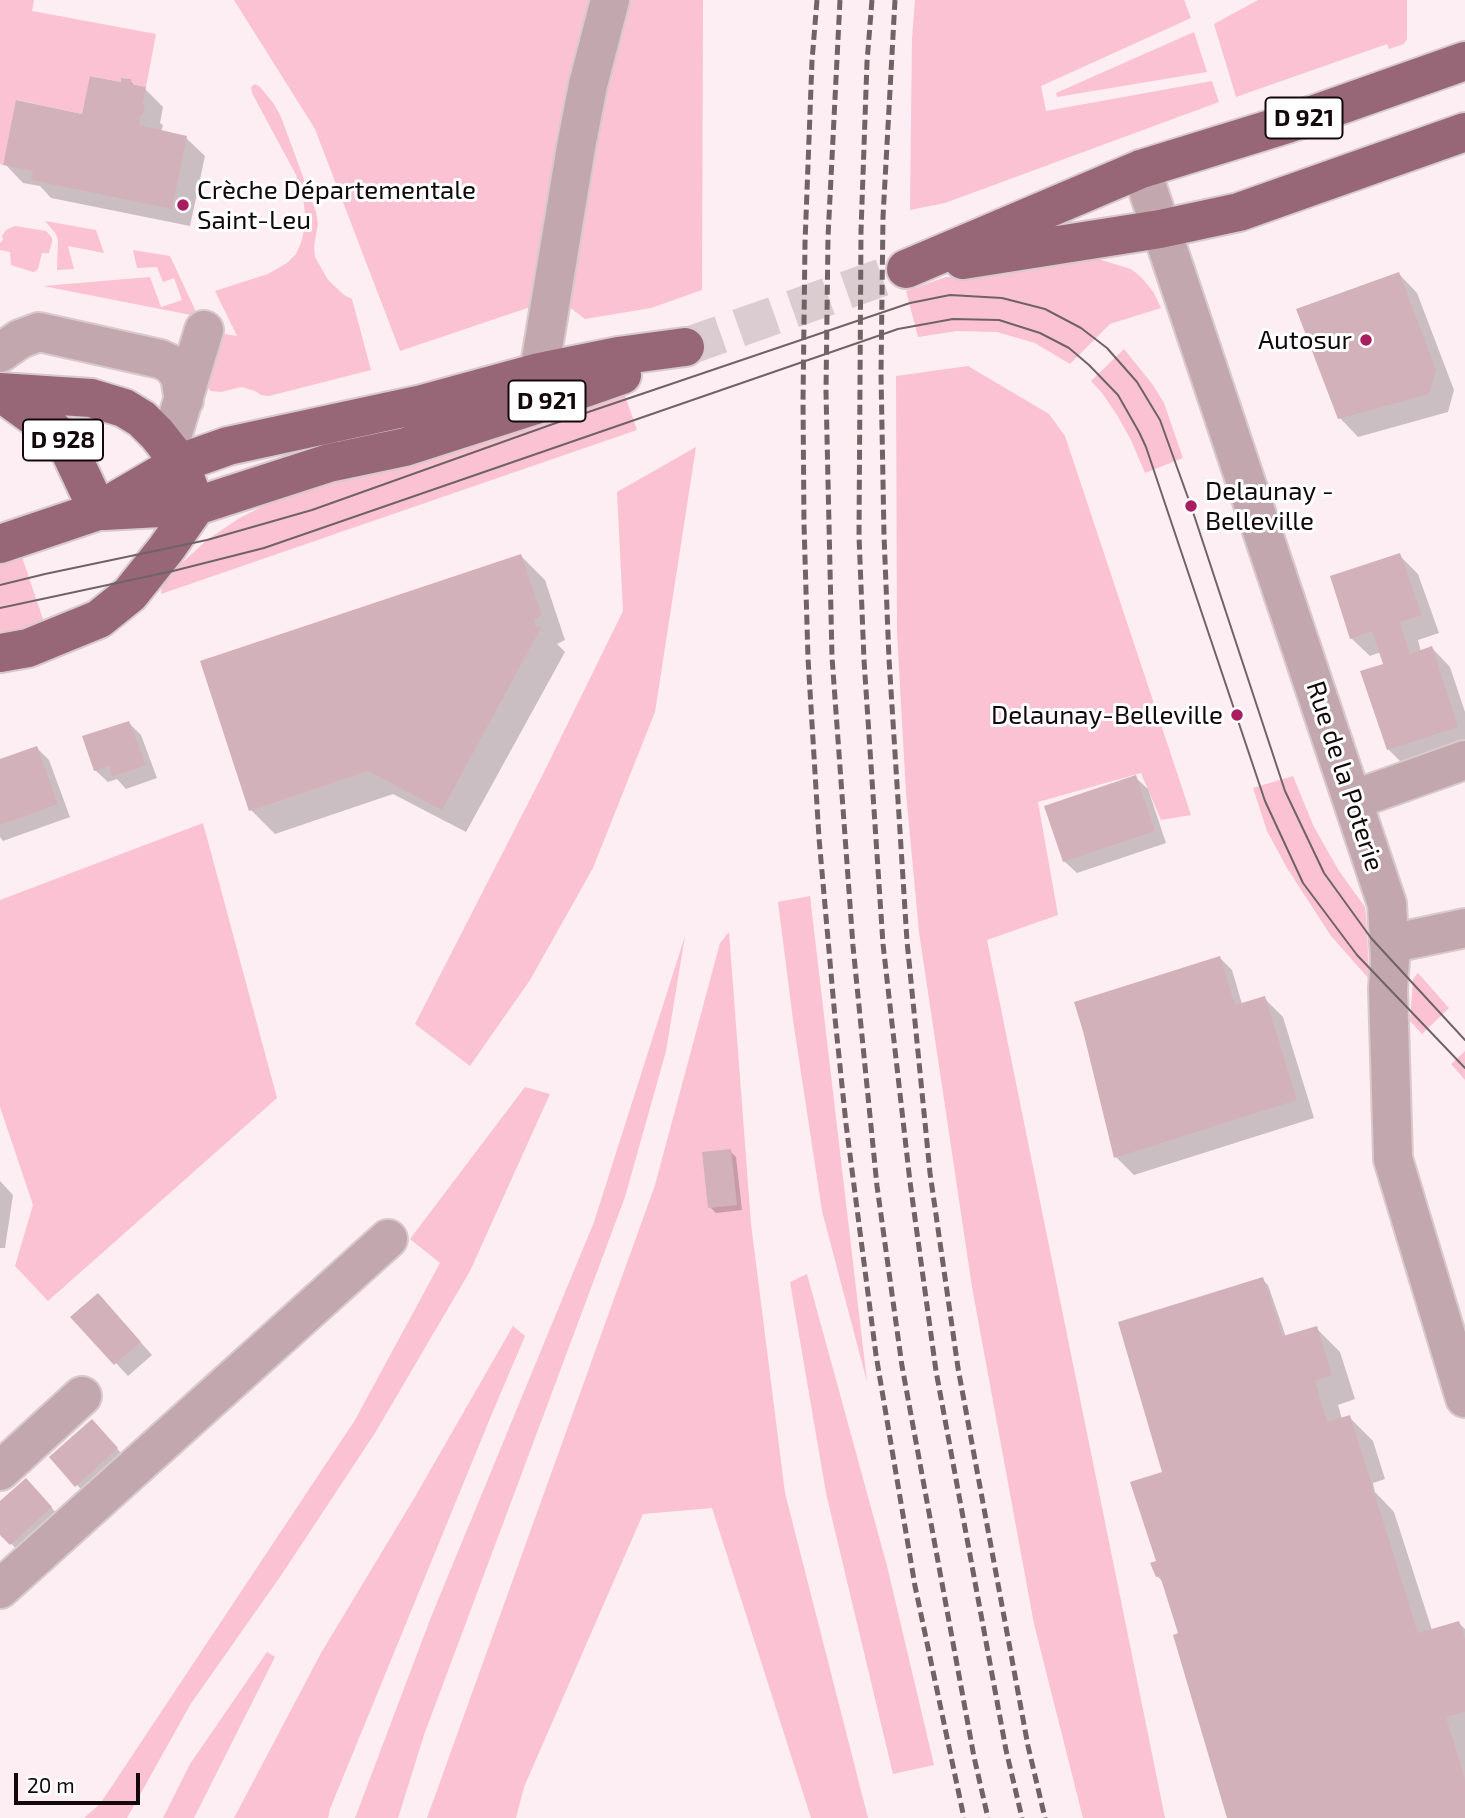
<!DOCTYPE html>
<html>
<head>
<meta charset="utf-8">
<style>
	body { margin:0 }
	#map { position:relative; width:1465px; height:1818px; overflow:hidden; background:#fdeef3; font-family:"Exo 2",sans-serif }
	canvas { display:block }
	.scale { position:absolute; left:14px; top:1773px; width:126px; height:32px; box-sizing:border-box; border:4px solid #13090c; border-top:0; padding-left:9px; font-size:21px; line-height:24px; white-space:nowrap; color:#13090c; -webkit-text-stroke:5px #fff; paint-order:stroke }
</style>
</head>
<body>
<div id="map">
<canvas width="1465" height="1818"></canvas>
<div class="scale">20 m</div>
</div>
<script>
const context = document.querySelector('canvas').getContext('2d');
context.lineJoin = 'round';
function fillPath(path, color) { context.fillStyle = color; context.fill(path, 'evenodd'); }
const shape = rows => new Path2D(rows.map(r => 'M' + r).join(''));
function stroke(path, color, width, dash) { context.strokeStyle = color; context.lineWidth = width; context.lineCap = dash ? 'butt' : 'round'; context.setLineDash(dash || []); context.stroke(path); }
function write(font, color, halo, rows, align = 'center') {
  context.font = font + ' "Exo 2",sans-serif'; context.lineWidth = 6; context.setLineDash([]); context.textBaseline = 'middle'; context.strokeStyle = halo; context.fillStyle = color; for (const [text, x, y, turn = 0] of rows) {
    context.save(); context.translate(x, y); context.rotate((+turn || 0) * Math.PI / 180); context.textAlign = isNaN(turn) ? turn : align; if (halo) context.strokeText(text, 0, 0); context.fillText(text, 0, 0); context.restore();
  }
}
const green = shape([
	[0,0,34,0,32,11,156,34,146,87,131,84,130,79,122,78,121,82,91,76,82,114,17,100,3,165,0,164],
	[234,0,703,0,702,290,651,308,585,319,557,298,400,351,315,129],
	[915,0,1184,0,1191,18,1041,86,1046,111,1212,81,1219,102,945,203,910,210,912,38],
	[1258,0,1407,0,1407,39,1404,44,1389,49,1387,44,1236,97,1214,24],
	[1194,32,1207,72,1057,97,1056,93],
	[255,84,260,87,274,104,281,117,316,212,318,224,314,246,315,257,328,280,344,295,352,299,371,370,269,396,261,395,255,391,242,387,220,392,211,391,207,387,219,333,237,336,215,291,268,274,287,263,296,254,301,243,306,222,303,197,296,175,252,93,251,87],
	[45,221,96,230,104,253,68,246,74,269,57,270,58,240,56,234],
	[15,226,46,231,52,238,52,242,49,253,42,253,38,269,36,271,33,272,11,265,10,252,0,250,0,243,3,240,2,236,6,230],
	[133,250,170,256,197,314,191,315,43,286,150,277,161,307,182,300,174,278,163,282,157,267,137,268],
	[1098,259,1131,269,1142,278,1154,293,1161,308,1110,324,1070,364,1035,343,997,332,957,331,918,337,906,291,946,277,1005,274],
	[1124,349,1153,385,1164,403,1183,458,1145,473,1131,440,1117,415,1102,393,1091,381],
	[968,366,1049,414,1065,436,1191,815,1161,820,1141,773,1038,802,1058,915,987,940,1165,1818,1083,1818,1034,1624,972,1287,919,932,906,793,897,632,896,376],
	[623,390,637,430,161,594,162,585,173,571,207,540,238,519,261,507,286,496],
	[696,447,655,712,593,868,530,980,470,1066,415,1024,543,774,623,611,617,492],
	[22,557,44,622,0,634,0,564],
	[1293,776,1314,827,1339,871,1365,907,1367,927,1369,979,1331,936,1287,868,1267,831,1253,788],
	[203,823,277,1098,48,1301,15,1266,33,1205,0,1107,0,900],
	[810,896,867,1382,822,1211,793,1020,778,902],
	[729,932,751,1224,785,1493,868,1818,811,1818,712,1508,643,1514,524,1787,516,1818,427,1818,655,1185,720,943],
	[685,936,666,1051,625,1197,424,1735,398,1818,355,1818,431,1617,594,1222],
	[1418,973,1449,1008,1422,1034,1410,1021,1413,979],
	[1465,1051,1465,1080,1451,1064],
	[525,1087,550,1094,470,1271,375,1433,282,1574,190,1705,127,1818,84,1818,100,1804,355,1420,440,1263,410,1239],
	[807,1274,887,1566,934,1765,893,1774,826,1493,790,1282],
	[513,1326,525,1336,491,1416,330,1809,328,1818,234,1818,321,1653,412,1502],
	[267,1652,275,1657,194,1818,163,1818,190,1764]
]);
const shadow = shape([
	[130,81,136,87,145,89,163,107,160,123,163,125,161,132,186,138,205,156,190,226,51,198,40,186,23,183,5,164,84,116,122,84],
	[1399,274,1417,293,1454,390,1448,412,1358,437,1340,418],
	[1399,555,1418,574,1439,633,1418,640,1421,652,1432,648,1450,667,1465,712,1465,749,1407,768,1388,749,1385,665,1381,652,1370,656,1351,638],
	[521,556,545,580,565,640,557,644,565,652,466,832,393,794,275,834,251,810],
	[129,723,141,735,157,778,126,789,117,779,108,782,95,770],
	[37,748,49,760,70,817,3,841,0,837,0,761],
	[1135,777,1148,789,1166,843,1077,873,1064,861],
	[1220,958,1232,970,1242,1004,1264,998,1283,1017,1314,1118,1134,1175,1116,1157],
	[730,1151,736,1157,742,1210,716,1213,710,1207],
	[0,1181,13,1195,5,1248,0,1248],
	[1262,1279,1268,1285,1286,1337,1316,1328,1340,1352,1355,1399,1338,1405,1342,1419,1349,1417,1373,1441,1385,1479,1373,1483,1375,1492,1394,1512,1432,1630,1459,1623,1465,1629,1465,1818,1230,1818,1165,1584,1157,1576,1165,1473],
	[110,1308,152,1355,128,1376,116,1363],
	[104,1434,129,1462,89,1498,52,1457],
	[38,1492,63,1521,23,1556,0,1532,0,1503]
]);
const building = shape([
	[90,76,121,82,121,78,131,79,131,84,146,87,143,104,145,105,143,114,141,114,139,125,187,136,172,209,31,180,33,171,3,165,16,100,82,114],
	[1399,272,1436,370,1429,394,1338,419,1296,309],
	[1400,553,1422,615,1400,622,1410,654,1432,646,1458,727,1387,750,1360,671,1383,664,1372,631,1350,639,1330,576],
	[521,554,542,615,534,620,536,627,542,626,442,810,368,771,249,811,200,661],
	[129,721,146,765,112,777,109,766,94,771,82,736],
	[37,746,58,804,0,825,0,759],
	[1136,775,1155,831,1063,862,1044,806],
	[1220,956,1235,1005,1265,996,1297,1100,1114,1158,1083,1031,1074,1002],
	[731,1149,737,1205,708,1208,702,1152],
	[1263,1277,1283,1336,1317,1326,1332,1375,1315,1381,1327,1422,1350,1415,1418,1633,1459,1621,1465,1639,1465,1712,1446,1717,1465,1779,1465,1818,1227,1818,1173,1635,1178,1633,1160,1576,1156,1577,1150,1563,1156,1561,1130,1482,1162,1472,1118,1322],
	[98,1293,141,1342,114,1365,70,1317],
	[92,1419,118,1448,75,1487,49,1457],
	[26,1478,52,1507,10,1545,0,1535,0,1501]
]);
const majorTunnel = shape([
	[685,347,906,269]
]);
const minor = shape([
	[1141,169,1387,904,1390,960,1388,989,1393,1159,1465,1398],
	[0,353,20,339,39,332,160,359,171,364,180,376,184,400],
	[539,372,576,147,588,85,610,0],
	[168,450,204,330],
	[1353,800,1465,760],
	[1389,944,1465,928],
	[0,1471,82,1396],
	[0,1589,388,1239]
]);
const major = shape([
	[963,260,1160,229,1239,212,1465,132],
	[906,269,1141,169,1287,124,1465,61],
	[0,392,91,398,124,408,142,419,157,434,180,463,189,488],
	[0,392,54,431,66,443,98,511],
	[104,511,196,506,329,463,405,447,533,406,622,375],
	[0,544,98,511,180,463,228,446,422,404,539,372,618,356,685,347],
	[0,653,28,648,99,619,130,594,166,549,196,506]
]);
const tram = shape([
	[0,585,45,574,207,540,312,510,553,424,910,303,950,295,1002,298,1045,309,1081,328,1107,348,1137,382,1160,420,1191,506,1285,791,1324,873,1371,938,1465,1040],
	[0,608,173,571,264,548,898,329,953,319,999,320,1040,333,1069,348,1089,365,1118,395,1139,432,1146,447,1265,801,1303,883,1357,955,1465,1068]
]);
const rail = shape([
	[817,0,812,61,805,243,803,401,804,524,808,658,819,838,835,1018,846,1124,876,1355,915,1586,964,1818],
	[840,0,828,237,826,392,832,657,853,946,877,1186,902,1366,974,1757,988,1818],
	[872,0,867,62,861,231,859,536,864,660,883,944,910,1182,936,1371,1006,1750,1022,1818],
	[895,0,883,217,881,374,884,535,889,659,907,941,930,1173,958,1368,1028,1746,1045,1818]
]);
const markers = [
	[183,205,7,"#a91e61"],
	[1366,340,7,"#a91e61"],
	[1191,506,7,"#a91e61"],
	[1237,715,7,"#a91e61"]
];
const shields = [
	[1304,118,77],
	[547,401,77],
	[63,440,80]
];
const shieldNames = [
	["D 921",1304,118],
	["D 921",547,401],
	["D 928",63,440]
];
const poiNames = [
	["Crèche Départementale",197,190],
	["Saint-Leu",197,220],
	["Autosur",1352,340,"right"],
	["Delaunay -",1205,491],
	["Belleville",1205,521],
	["Delaunay-Belleville",1223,715,"right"]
];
const streetNames = [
	["Rue de la Poterie",1345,776,72]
];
fillPath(green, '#fbc2d4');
fillPath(shadow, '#0003');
fillPath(building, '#d2b1bb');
stroke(majorTunnel, '#daccd0', 38, [38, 19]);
stroke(minor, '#d8c9ce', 42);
stroke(major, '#d8c9ce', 42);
stroke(minor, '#c3a7af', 38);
stroke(major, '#976778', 38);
stroke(tram, '#6f6366', 2);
stroke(rail, '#6f6366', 5, [10, 5]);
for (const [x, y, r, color] of markers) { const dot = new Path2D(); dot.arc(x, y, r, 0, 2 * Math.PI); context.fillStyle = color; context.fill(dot); stroke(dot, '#fff', 2.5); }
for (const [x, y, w] of shields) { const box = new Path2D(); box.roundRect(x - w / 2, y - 20.5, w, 41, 5); context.fillStyle = '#fff'; context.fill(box); stroke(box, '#13090c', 2); }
write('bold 24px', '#13090c', null, shieldNames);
write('26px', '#13090c', '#fff', poiNames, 'left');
write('26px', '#13090c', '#fff', streetNames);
</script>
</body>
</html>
